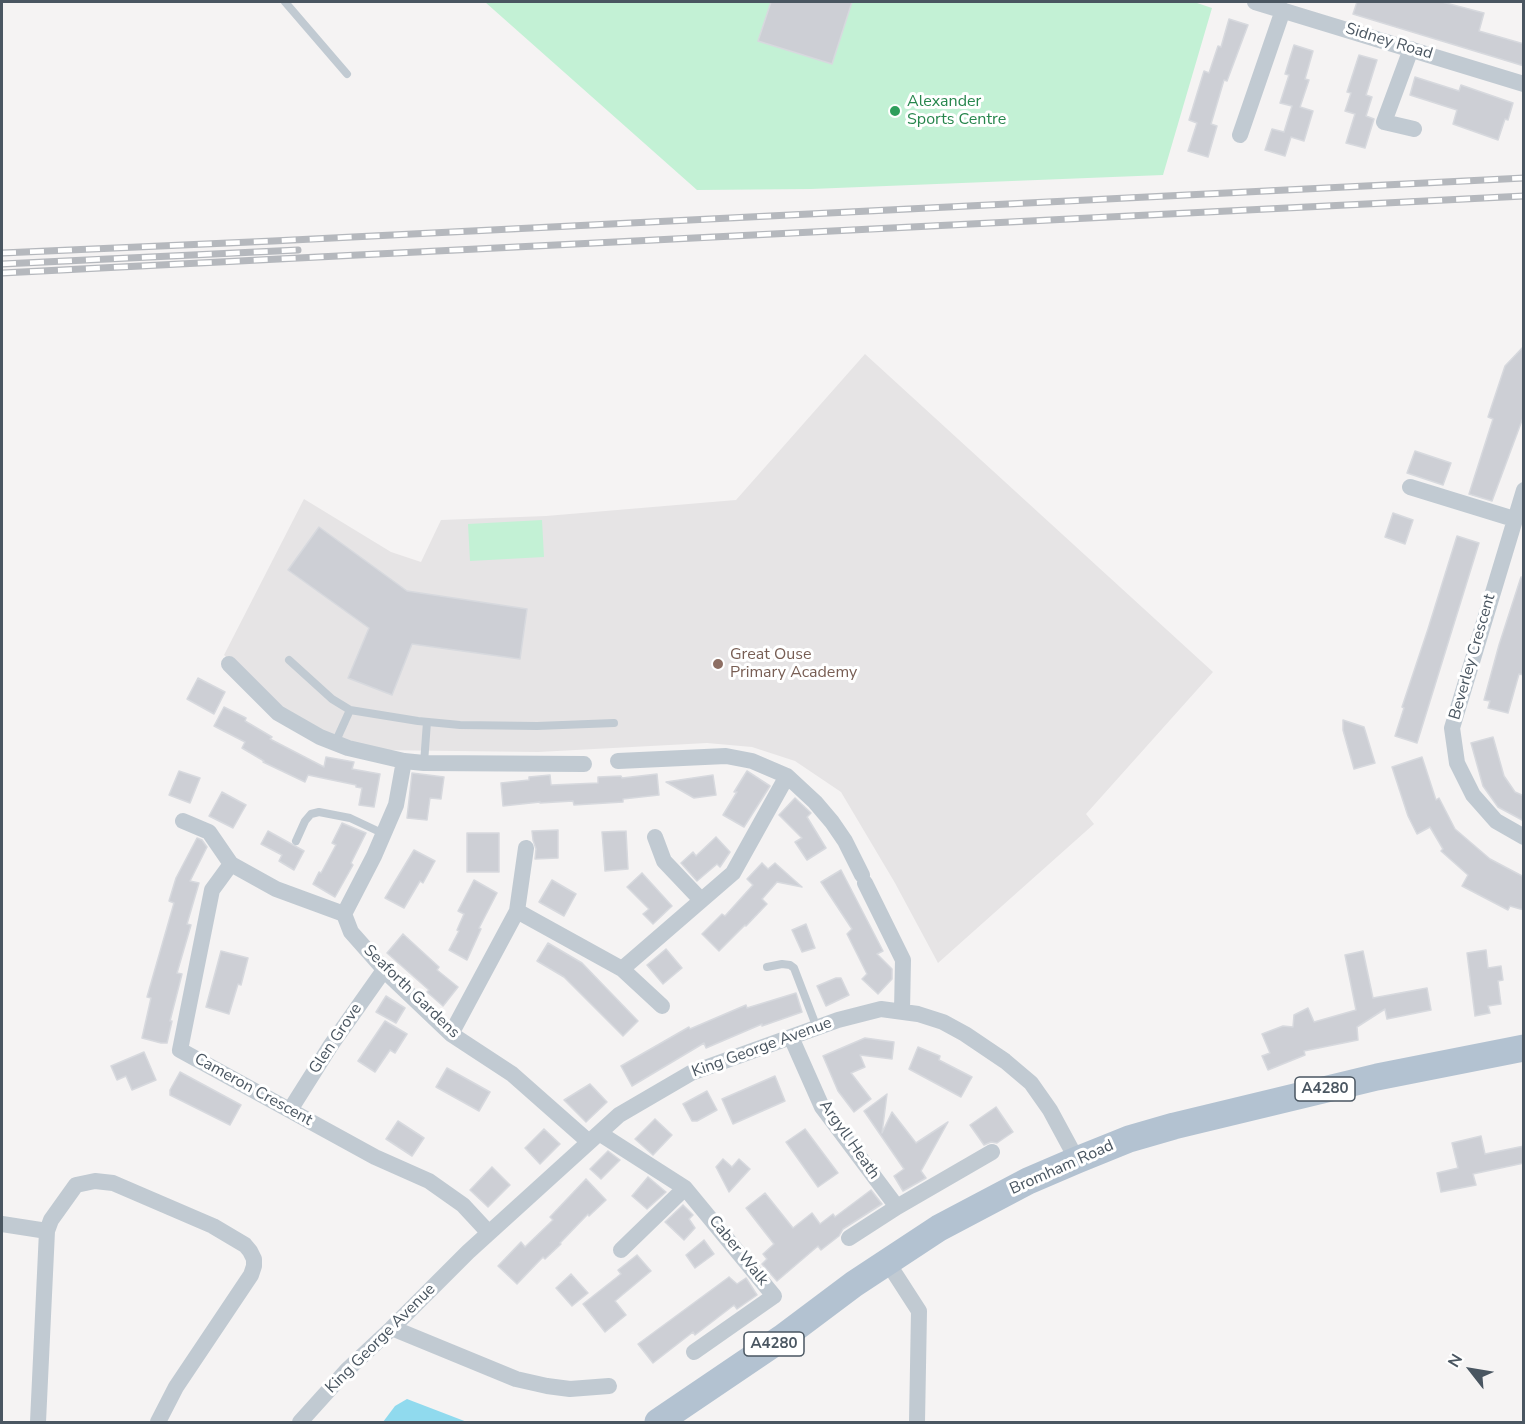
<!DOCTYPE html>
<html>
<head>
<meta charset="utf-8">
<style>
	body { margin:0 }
	#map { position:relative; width:1525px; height:1424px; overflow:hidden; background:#f5f3f3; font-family:"Nunito Sans",sans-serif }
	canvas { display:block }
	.frame { position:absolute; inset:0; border:3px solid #4a5661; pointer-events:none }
	.north { position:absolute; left:1441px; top:1340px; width:60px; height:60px; -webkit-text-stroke:4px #fff; paint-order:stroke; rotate:301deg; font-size:16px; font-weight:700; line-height:24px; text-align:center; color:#4a5661 }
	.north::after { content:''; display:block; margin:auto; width:21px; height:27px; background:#4a5661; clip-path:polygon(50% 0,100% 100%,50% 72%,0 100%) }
</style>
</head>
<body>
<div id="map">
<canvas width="1525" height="1424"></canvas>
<div class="frame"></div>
<div class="north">N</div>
</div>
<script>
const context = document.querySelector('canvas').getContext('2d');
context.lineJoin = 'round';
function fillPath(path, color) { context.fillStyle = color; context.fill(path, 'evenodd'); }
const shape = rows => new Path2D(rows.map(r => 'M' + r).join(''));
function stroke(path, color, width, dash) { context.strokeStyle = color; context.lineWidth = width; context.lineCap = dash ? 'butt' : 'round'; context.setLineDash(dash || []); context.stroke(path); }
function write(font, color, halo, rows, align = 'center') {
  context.font = font + ' "Nunito Sans",sans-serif'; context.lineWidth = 6; context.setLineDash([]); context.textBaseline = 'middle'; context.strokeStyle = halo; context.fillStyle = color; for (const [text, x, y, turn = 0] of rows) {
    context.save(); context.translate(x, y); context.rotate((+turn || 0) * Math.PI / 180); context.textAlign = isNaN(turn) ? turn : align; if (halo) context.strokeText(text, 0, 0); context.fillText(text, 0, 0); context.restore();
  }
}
const education = shape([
	[865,354,1213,672,1086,814,1094,824,938,963,895,883,841,792,795,761,752,747,707,743,538,752,376,750,326,734,281,709,224,655,304,499,391,552,421,562,441,520,546,516,736,500]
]);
const green = shape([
	[485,2,1194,2,1212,8,1163,175,811,189,697,190],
	[542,520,544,557,470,561,468,524]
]);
const water = shape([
	[407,1399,467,1422,383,1422,395,1406]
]);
const building = shape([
	[771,2,852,2,832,64,758,41,771,2],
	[1357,2,1442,2,1484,13,1479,31,1524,44,1524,66,1353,14,1357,2],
	[1229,19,1248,25,1227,81,1224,80,1211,124,1217,126,1208,157,1188,151,1197,123,1189,120,1204,71,1209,73,1218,46,1221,47,1229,19],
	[1294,45,1313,51,1305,79,1309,80,1300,107,1313,111,1304,141,1291,137,1285,156,1265,150,1272,129,1284,132,1292,106,1280,103,1289,75,1285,74,1294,45],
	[1359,55,1377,60,1366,95,1372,97,1366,116,1374,119,1365,148,1346,143,1355,114,1345,111,1351,93,1347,92,1359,55],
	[1415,77,1459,91,1461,85,1513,103,1508,120,1505,119,1498,140,1453,124,1457,110,1410,95,1415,77],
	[1524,346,1524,415,1492,501,1469,494,1493,419,1488,417,1505,366,1524,346],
	[1415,451,1451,463,1443,485,1407,473,1415,451],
	[1393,513,1413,520,1405,544,1385,537,1393,513],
	[319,527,407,591,527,609,520,659,412,644,392,695,348,678,369,628,288,570,319,527],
	[1457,536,1479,543,1417,743,1395,736,1404,708,1402,707,1428,629,1457,536],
	[1521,577,1524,578,1524,675,1519,674,1508,713,1488,708,1490,701,1484,700,1499,645,1521,577],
	[198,678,225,692,214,714,187,699,198,678],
	[224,707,246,718,245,721,272,737,270,739,324,767,326,757,354,762,352,769,380,774,374,807,359,805,362,788,356,787,356,785,308,775,305,782,263,762,264,761,242,748,245,742,214,726,224,707],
	[1343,720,1364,727,1375,763,1354,769,1343,730,1343,720],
	[1493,737,1504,776,1515,792,1524,796,1524,821,1498,807,1483,786,1471,743,1493,737],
	[1422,757,1436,800,1439,798,1455,829,1490,859,1524,877,1524,910,1510,906,1508,910,1462,886,1468,875,1441,851,1443,849,1430,827,1417,834,1408,816,1392,767,1422,757],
	[179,771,200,778,190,803,169,795,179,771],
	[747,771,770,786,744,827,723,815,737,792,734,792,747,771],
	[412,773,444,777,441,799,430,798,427,820,407,818,412,773],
	[657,774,659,795,623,799,623,802,574,805,573,801,540,803,540,802,503,806,501,783,529,780,529,777,550,775,551,785,598,783,598,777,621,776,622,778,657,774],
	[713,775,716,795,694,798,666,782,713,775],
	[222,792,246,805,233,828,209,816,222,792],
	[795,798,811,813,807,817,826,848,807,860,795,842,802,838,779,815,795,798],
	[342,823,366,833,351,863,353,865,335,897,313,884,319,872,321,873,336,845,332,843,342,823],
	[558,830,558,858,535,859,536,849,533,840,532,831,558,830],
	[268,831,304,851,294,870,279,861,282,855,261,844,268,831],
	[626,831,628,869,605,871,602,832,626,831],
	[467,833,499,833,499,872,467,872,467,833],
	[716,837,730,852,720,867,717,864,697,881,681,863,693,852,696,856,716,837],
	[197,838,202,840,207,847,190,881,199,883,187,924,191,925,177,973,182,974,170,1021,172,1021,167,1043,161,1043,142,1038,151,998,147,997,174,903,169,901,176,878,197,838],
	[414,850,435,861,423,883,420,881,404,908,385,898,414,850],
	[762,863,768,869,775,863,802,887,777,882,762,899,767,904,746,926,745,925,719,951,702,934,722,914,725,916,753,885,747,879,762,863],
	[841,870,883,951,877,954,892,969,892,979,878,994,862,979,867,974,847,934,852,929,821,882,841,870],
	[642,873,672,906,653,924,643,914,649,909,627,887,642,873],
	[474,880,497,893,479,928,481,929,467,960,449,950,459,931,457,930,464,914,458,911,474,880],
	[552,880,576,894,564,916,539,902,552,880],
	[806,924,815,948,802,952,792,930,806,924],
	[403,934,439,967,437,970,458,987,443,1006,427,992,429,990,387,953,403,934],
	[548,943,582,963,638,1021,623,1036,564,977,537,961,548,943],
	[666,949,682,968,663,984,647,965,666,949],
	[1486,950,1488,968,1501,966,1503,980,1498,981,1501,1004,1488,1006,1490,1013,1475,1016,1467,953,1486,950],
	[221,951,248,958,241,985,238,984,229,1014,206,1007,221,951],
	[1363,951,1373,998,1427,988,1431,1010,1387,1019,1385,1009,1357,1027,1358,1040,1304,1051,1305,1055,1268,1070,1262,1056,1270,1053,1262,1034,1283,1026,1293,1027,1294,1015,1308,1008,1314,1022,1356,1010,1345,955,1363,951],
	[836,978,841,978,849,995,826,1006,817,986,836,978],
	[796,993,802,1012,762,1026,762,1024,706,1048,704,1043,632,1086,621,1066,689,1027,690,1029,746,1005,747,1008,796,993],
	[386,996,405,1008,396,1023,376,1012,386,996],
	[385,1021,407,1034,395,1053,390,1050,375,1072,358,1061,385,1021],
	[865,1038,894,1042,892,1059,860,1055,865,1067,851,1073,871,1099,854,1112,838,1091,823,1056,865,1038],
	[918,1047,940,1056,939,1060,972,1077,961,1097,909,1069,918,1047],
	[144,1052,156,1080,132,1090,126,1076,117,1080,111,1066,144,1052],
	[447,1068,490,1092,479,1111,436,1087,447,1068],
	[180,1072,241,1105,230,1125,170,1095,170,1090,180,1072],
	[775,1076,785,1101,733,1124,722,1099,775,1076],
	[590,1084,607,1102,586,1122,564,1100,590,1084],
	[707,1091,717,1110,697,1121,692,1121,683,1104,707,1091],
	[887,1094,882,1133,892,1112,916,1143,948,1122,921,1171,926,1178,903,1191,894,1176,904,1169,864,1111,887,1094],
	[996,1107,1013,1132,997,1143,991,1142,984,1145,970,1125,996,1107],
	[655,1119,672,1135,653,1155,635,1139,655,1119],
	[398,1121,424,1138,412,1156,386,1139,398,1121],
	[544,1129,560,1144,540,1164,525,1148,544,1129],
	[805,1129,838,1173,818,1187,786,1142,805,1129],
	[1481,1136,1485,1154,1524,1146,1524,1163,1473,1174,1476,1185,1441,1192,1437,1173,1458,1168,1452,1143,1481,1136],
	[608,1151,620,1160,601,1179,590,1169,608,1151],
	[723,1159,732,1167,739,1159,750,1169,729,1192,716,1167,723,1159],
	[492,1167,510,1185,488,1207,470,1190,492,1167],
	[648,1177,666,1192,647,1209,632,1196,648,1177],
	[586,1179,606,1200,589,1216,588,1214,560,1243,561,1244,545,1259,543,1257,517,1284,498,1266,521,1242,525,1247,553,1220,550,1217,586,1179],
	[871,1190,882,1204,843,1229,839,1236,821,1250,818,1246,777,1281,762,1264,767,1259,763,1254,774,1244,746,1208,765,1193,793,1228,812,1213,820,1224,833,1214,835,1217,871,1190],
	[683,1205,693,1215,689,1219,695,1228,684,1240,665,1222,683,1205],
	[704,1240,714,1254,695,1268,686,1255,704,1240],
	[637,1255,651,1271,615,1301,626,1315,605,1332,583,1304,621,1274,618,1270,637,1255],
	[571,1274,588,1293,572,1306,556,1288,571,1274],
	[729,1277,737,1284,746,1278,757,1295,737,1309,734,1305,695,1335,693,1332,653,1363,638,1344,729,1277]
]);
const service = shape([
	[285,2,347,74],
	[289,660,332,699,350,710,335,743],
	[350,710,418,721,460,725,537,726,614,723],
	[424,763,427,722],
	[296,841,305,821,311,814,319,812,350,818,384,834],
	[767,967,782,964,790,965,794,968,817,1028]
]);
const minor = shape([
	[1255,2,1524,84],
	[1411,49,1384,122,1414,129],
	[1240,135,1283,10],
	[1410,487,1514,519],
	[1524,490,1452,728,1457,763,1473,795,1496,821,1524,837],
	[229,664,278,713,320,737,348,748,404,761,424,763,584,764],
	[404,761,396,805,374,856,344,914,351,932,389,975,451,1034,512,1074,589,1142],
	[618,761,726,756,752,761,787,776,815,802,832,822,845,841,862,875],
	[183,821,209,832,231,864],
	[655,837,664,861,701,900],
	[865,883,903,960,902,1011],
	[517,911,622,969,733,873,787,776],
	[344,914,276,889,231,864,212,890,180,1050,375,1157,429,1181,463,1205,489,1233],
	[622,969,662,1006],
	[451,1034,517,911,526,848],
	[791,1037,822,1107,897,1207],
	[290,1110,331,1045,384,970],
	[599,1133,685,1188,774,1296,694,1352],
	[2,1224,47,1231,38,1422],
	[47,1231,51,1220,76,1185,95,1181,113,1183,213,1226,245,1245,250,1251,254,1259,254,1266,251,1275,176,1387,158,1422],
	[849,1238,897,1207,992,1152],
	[621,1250,685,1188],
	[888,1263,919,1311,917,1422],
	[392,1328,516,1379,547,1386,570,1389,609,1386],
	[300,1422,347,1370,392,1328,468,1252,619,1115,691,1073,838,1020,881,1009,918,1014,943,1022,965,1034,1005,1061,1031,1083,1050,1110,1077,1160]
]);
const primary = shape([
	[658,1422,782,1338,854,1284,939,1228,1028,1181,1077,1160,1129,1139,1174,1126,1377,1077,1524,1048]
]);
const rail = shape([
	[2,253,273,241,1524,178],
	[2,264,298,250],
	[2,273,1524,196]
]);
const markers = [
	[895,111,6,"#2e9e5b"],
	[718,664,6,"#8d6e63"]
];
const shields = [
	[1325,1089,60],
	[774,1344,60]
];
const shieldNames = [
	["A4280",1325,1089],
	["A4280",774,1344]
];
const streetNames = [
	["Sidney Road",1389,42,17],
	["Beverley Crescent",1473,657,-74],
	["Seaforth Gardens",411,992,44],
	["Glen Grove",336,1039,-56],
	["King George Avenue",762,1048,-20],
	["Cameron Crescent",253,1090,29],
	["Argyll Heath",849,1140,55],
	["Bromham Road",1062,1168,-24],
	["Caber Walk",738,1251,51],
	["King George Avenue",381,1339,-45]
];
const leisureNames = [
	["Alexander",907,102],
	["Sports Centre",907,120]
];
const educationNames = [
	["Great Ouse",730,655],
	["Primary Academy",730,673]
];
fillPath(education, '#e6e4e5');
fillPath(green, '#c3f1d5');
fillPath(water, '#90daee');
fillPath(building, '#cdcfd5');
stroke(building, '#d7d9de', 1.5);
stroke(service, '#c1cad2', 8);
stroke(minor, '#c1cad2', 16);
stroke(primary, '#b3c2d1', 27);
stroke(rail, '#b5b8bd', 7);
stroke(rail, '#fff', 4.5, [14]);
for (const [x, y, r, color] of markers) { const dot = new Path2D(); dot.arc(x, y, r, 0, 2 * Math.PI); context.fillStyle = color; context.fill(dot); stroke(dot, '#fff', 2); }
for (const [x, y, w] of shields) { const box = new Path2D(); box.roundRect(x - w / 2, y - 12, w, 24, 4.5); context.fillStyle = '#fff'; context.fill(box); stroke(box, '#4a5661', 1.5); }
write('bold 15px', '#4a5661', null, shieldNames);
write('16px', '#4a5661', '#fff', streetNames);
write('16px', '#27864d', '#fff', leisureNames, 'left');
write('16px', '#785e54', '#fff', educationNames, 'left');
</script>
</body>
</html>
